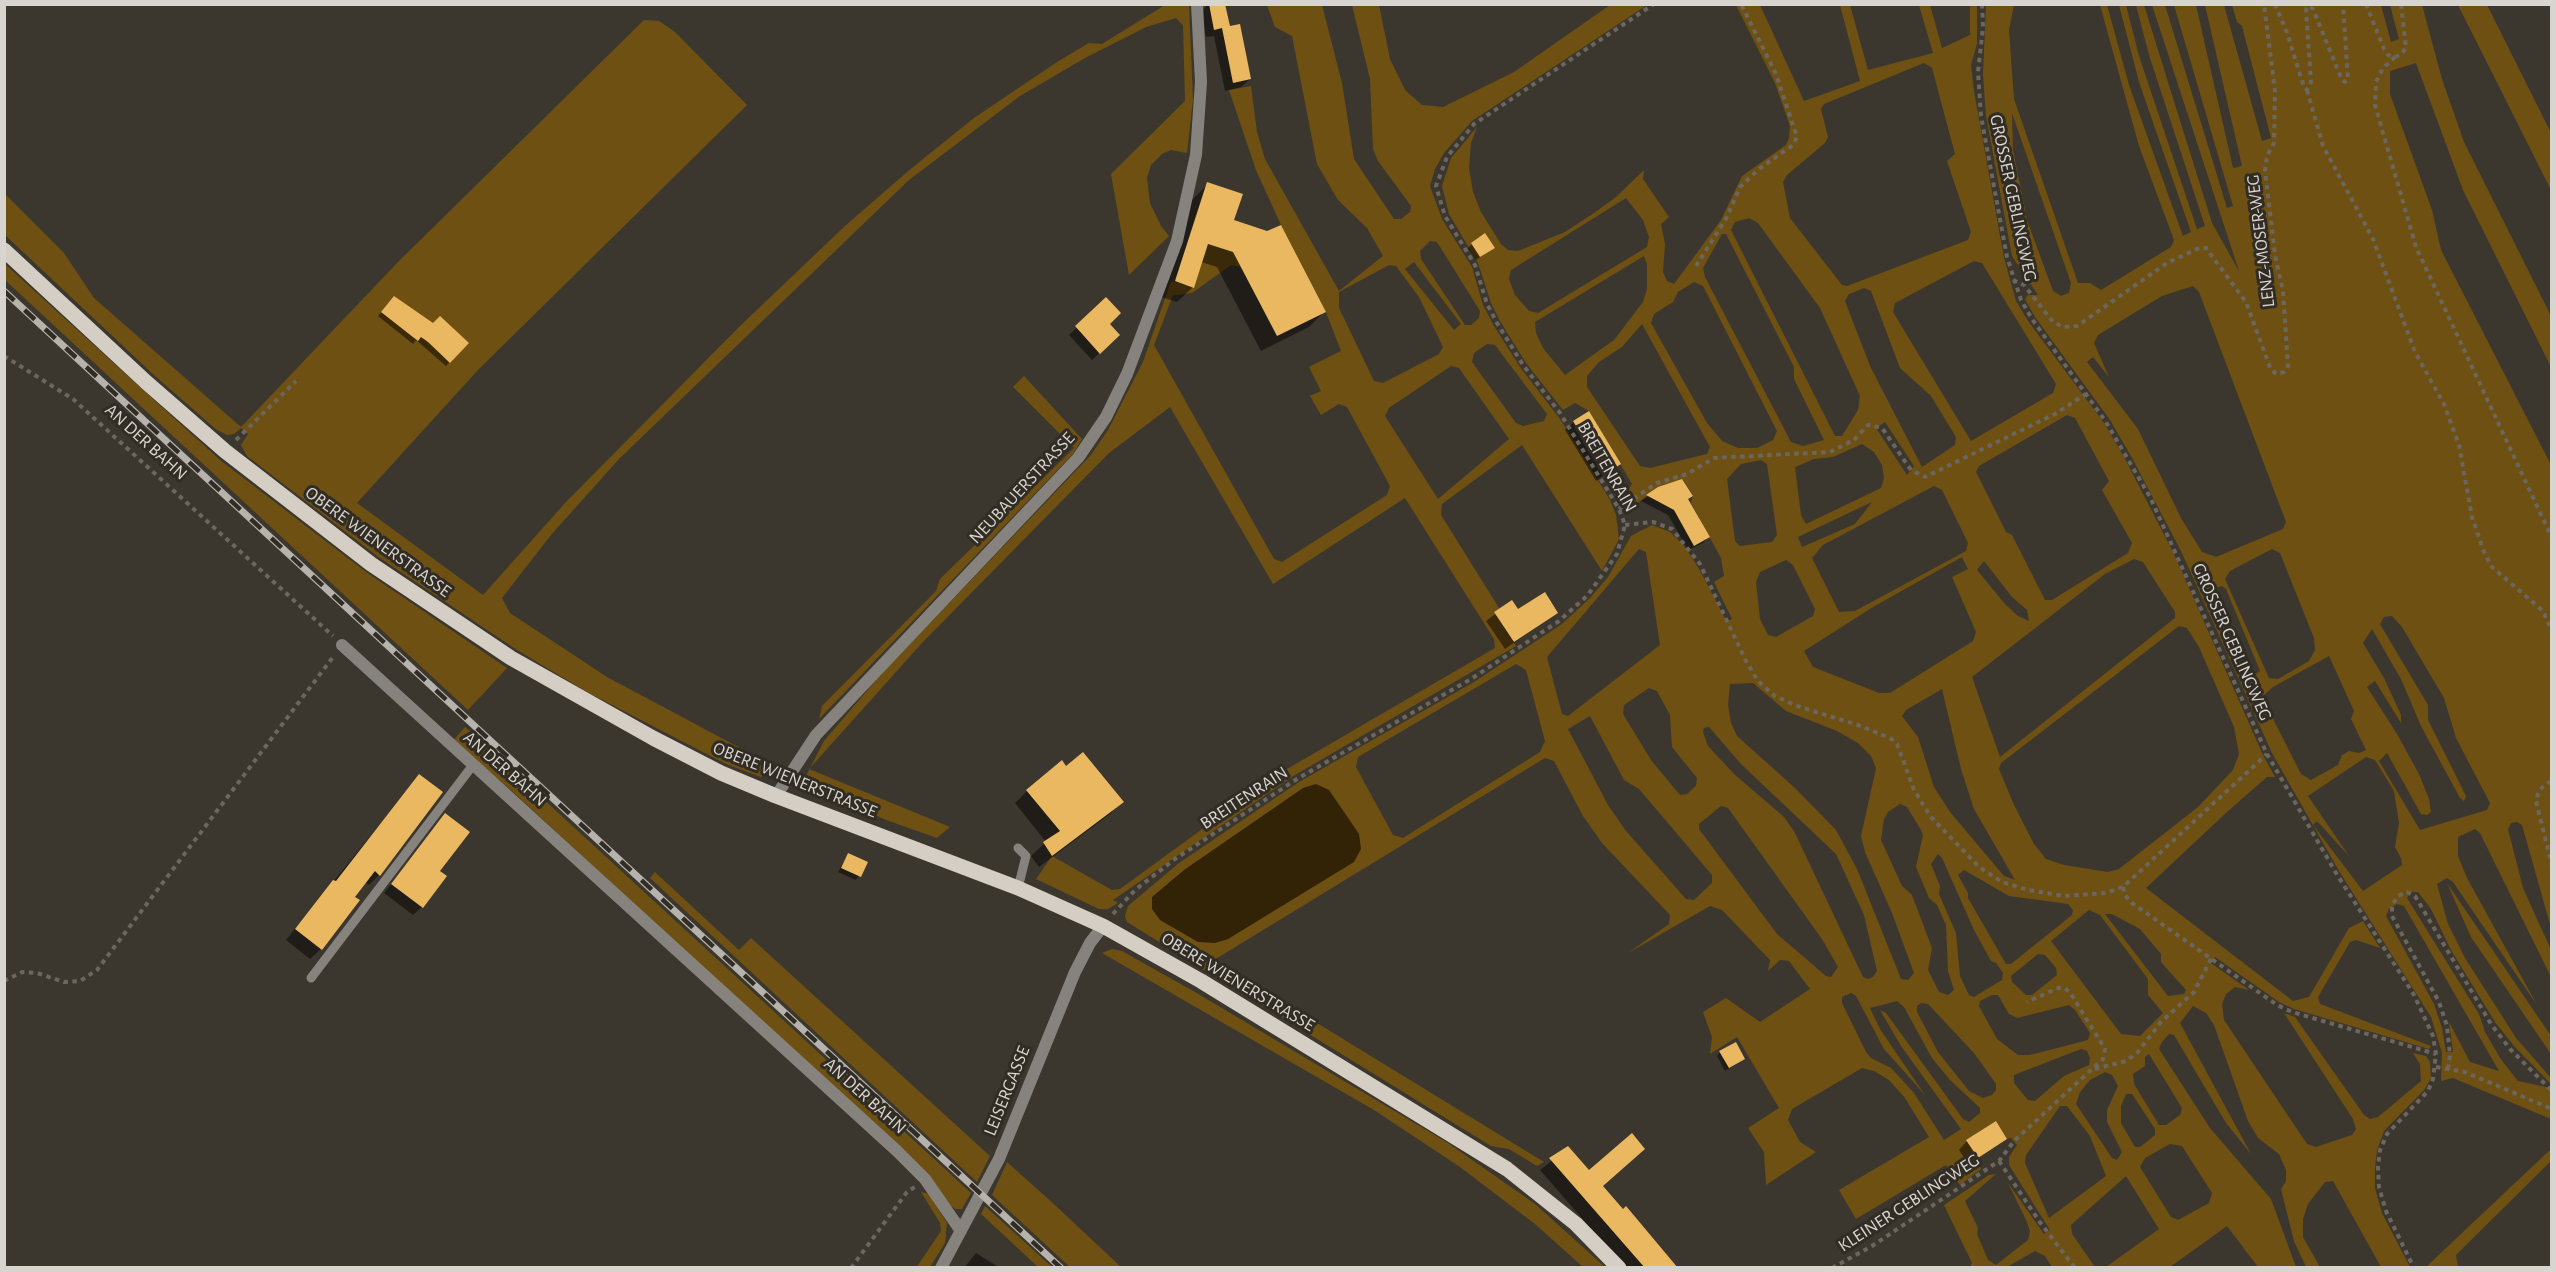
<!DOCTYPE html>
<html>
<head>
<meta charset="utf-8">
<style>
	body { margin:0 }
	#map { position:relative; width:2556px; height:1272px; overflow:hidden; background:#3c372e; font-family:"Alegreya Sans",sans-serif }
	canvas { display:block }
	.frame { position:absolute; inset:0; border:6px solid #d8d4cf; pointer-events:none }
</style>
</head>
<body>
<div id="map">
<canvas width="2556" height="1272"></canvas>
<div class="frame"></div>
</div>
<script>
const context = document.querySelector('canvas').getContext('2d');
context.lineJoin = 'round';
function fillPath(path, color) { context.fillStyle = color; context.fill(path, 'evenodd'); }
const shape = rows => new Path2D(rows.map(r => 'M' + r).join(''));
function stroke(path, color, width, dash) { context.strokeStyle = color; context.lineWidth = width; context.lineCap = dash ? 'butt' : 'round'; context.setLineDash(dash || []); context.stroke(path); }
function write(font, color, halo, rows, align = 'center') {
  context.font = font + ' "Alegreya Sans",sans-serif'; context.lineWidth = 6; context.setLineDash([]); context.textBaseline = 'middle'; context.strokeStyle = halo; context.fillStyle = color; for (const [text, x, y, turn = 0] of rows) {
    context.save(); context.translate(x, y); context.rotate((+turn || 0) * Math.PI / 180); context.textAlign = isNaN(turn) ? turn : align; if (halo) context.strokeText(text, 0, 0); context.fillText(text, 0, 0); context.restore();
  }
}
const green = shape([
	[1165,5,1189,5,1193,100,1187,153,1171,150,1162,154,1151,165,1147,178,1150,203,1161,226,1169,236,1129,275,1111,174,1185,101,1183,25,1176,18,1146,27,1085,58,1020,96,909,180,619,459,551,535,502,598,510,613,607,677,774,766,761,777,726,764,587,692,517,650,377,556,247,456,241,445,248,434,241,428,234,434,227,435,217,430,154,375,5,235,4,193,64,253,94,298,241,427,398,262,644,20,659,21,675,32,747,105,478,370,357,503,483,595,566,502,739,327,846,225,913,167,974,118,1057,62,1089,43,1102,44],
	[1267,5,1322,5,1342,83,1354,159,1394,219,1401,219,1410,212,1411,206,1378,161,1373,149,1370,79,1352,5,1379,5,1390,59,1405,90,1422,105,1443,107,1514,72,1610,5,1647,5,1472,121,1444,153,1435,169,1430,186,1442,219,1472,267,1483,305,1494,326,1520,367,1560,419,1610,500,1616,515,1619,539,1602,571,1522,445,1442,504,1441,515,1499,608,1494,612,1516,646,1295,775,1113,900,1118,903,1108,909,1099,909,1036,879,1052,856,1112,890,1120,889,1275,776,1495,648,1494,639,1405,498,1273,584,1170,407,1109,453,922,643,809,769,950,827,937,838,886,820,807,784,805,778,809,770,824,741,883,672,1091,455,1108,430,1143,362,1171,281,1194,287,1208,244,1233,252,1241,267,1231,265,1192,293,1173,295,1154,345,1274,559,1282,562,1387,495,1390,486,1347,407,1339,404,1321,415,1310,396,1321,391,1309,367,1341,351,1326,312,1281,225,1256,170,1229,90,1251,86,1257,132,1265,159,1339,291,1383,256,1367,228,1338,200,1317,164,1292,36,1275,27],
	[1430,241,1437,242,1480,311,1479,318,1471,325,1465,325,1421,259,1420,251],
	[1414,262,1461,324,1454,330,1405,269],
	[1389,265,1396,266,1419,297,1443,347,1439,354,1383,383,1374,381,1339,308,1339,292],
	[1487,344,1495,345,1547,414,1544,421,1523,426,1516,423,1472,362,1474,353],
	[1451,366,1459,368,1509,439,1438,499,1385,416,1389,408],
	[1736,5,1760,5,1804,101,1860,81,1840,5,1850,5,1868,70,1933,53,1919,5,1930,5,1942,48,1970,35,1970,5,1977,5,1977,44,1971,65,1974,91,2004,258,2016,301,2028,321,2104,423,2125,459,2174,554,2263,755,2275,777,2267,777,2227,812,2146,888,2293,1001,2309,997,2349,928,2363,921,2380,948,2356,940,2350,942,2318,997,2320,1004,2431,1046,2429,1049,2294,1009,2279,1002,2215,957,2211,963,2249,990,2235,987,2226,994,2222,1004,2224,1020,2307,1144,2316,1147,2352,1135,2356,1129,2353,1119,2284,1013,2295,1017,2364,1115,2370,1119,2378,1117,2421,1081,2420,1064,2413,1053,2426,1056,2430,1062,2431,1078,2425,1089,2384,1131,2377,1150,2375,1168,2375,1188,2382,1213,2410,1267,2381,1267,2333,1181,2325,1182,2308,1204,2303,1219,2303,1237,2320,1267,2306,1267,2294,1241,2281,1189,2286,1181,2286,1170,2279,1154,2258,1138,2248,1121,2214,1025,2206,1013,2193,1006,2180,1023,2251,1154,2226,1123,2174,1035,2169,1034,2162,1042,2159,1049,2210,1128,2271,1199,2296,1267,2258,1267,2227,1226,2170,1267,2106,1267,2159,1229,2126,1176,2071,1225,2072,1234,2095,1267,2052,1267,2045,1256,2035,1251,2007,1267,1970,1267,1972,1263,1944,1205,1989,1175,1996,1174,1965,1201,1978,1228,1977,1234,1988,1260,1996,1265,2028,1240,2030,1231,2027,1222,2008,1183,2044,1234,2050,1230,2009,1165,2009,1157,2017,1145,2011,1138,2007,1139,1996,1121,1967,1140,1978,1158,1981,1169,1960,1185,1946,1165,1856,1219,1839,1190,1929,1137,1905,1098,1889,1080,1874,1071,1862,1068,1792,1109,1788,1120,1800,1142,1816,1152,1766,1185,1764,1152,1748,1128,1779,1108,1737,1037,1710,1054,1712,1037,1703,1012,1726,998,1760,1022,1810,989,1789,961,1780,960,1768,971,1770,960,1722,910,1710,906,1628,953,1669,924,1670,915,1602,843,1583,816,1554,761,1545,758,1214,960,1544,1162,1537,1166,1509,1149,1491,1146,1127,922,1125,916,1128,906,1179,863,1299,782,1474,682,1562,624,1590,598,1608,577,1631,536,1652,525,1670,532,1684,546,1698,567,1727,622,1732,619,1714,582,1724,576,1721,558,1691,503,1693,495,1683,480,1658,487,1630,509,1625,495,1632,484,1589,411,1575,403,1563,410,1526,363,1500,321,1491,303,1478,263,1449,214,1442,186,1451,158,1477,127,1471,143,1469,168,1473,192,1481,212,1501,244,1508,250,1518,251,1565,232,1594,213,1616,197,1644,170,1643,179,1669,217,1661,224,1665,244,1663,272,1667,281,1674,284,1721,220,1742,176,1786,145,1789,138,1790,126,1775,83],
	[1924,63,1932,68,1955,154,1947,161,1971,232,1968,240,1847,286,1842,285,1790,218,1783,182,1787,175,1825,143,1828,137,1821,109,1824,104],
	[1626,198,1643,220,1649,237,1647,247,1538,313,1529,311,1515,295,1509,279,1511,270],
	[1749,218,1758,223,1820,308,1860,396,1858,410,1842,436,1835,436,1731,230,1735,222],
	[1722,234,1726,234,1794,367,1794,379,1824,440,1803,446,1791,442,1705,277,1703,268],
	[1644,256,1647,264,1647,289,1643,302,1614,340,1565,375,1543,348,1536,333,1535,322],
	[1974,261,1982,263,2056,384,2053,393,1971,441,1893,312,1895,303],
	[1694,282,1703,286,1777,431,1773,440,1757,448,1738,448,1722,441,1707,423,1651,323,1654,314,1673,302,1678,292],
	[1864,288,1871,291,1900,368,1931,396,1956,437,1955,445,1922,467,1870,366,1845,301,1849,294],
	[1642,324,1710,447,1707,454,1650,468,1640,466,1587,387,1587,376,1599,362,1622,347],
	[2067,415,2075,418,2109,481,2102,490,2132,543,2128,553,2052,600,2045,600,2012,535,2006,532,1976,472,1979,466],
	[1885,422,1914,466,1907,475,1876,428],
	[1862,444,1874,452,1882,465,1884,478,1881,488,1806,524,1801,515,1795,467,1814,459,1833,457],
	[1761,460,1767,464,1777,535,1772,542,1740,546,1735,541,1727,479,1741,464],
	[1934,486,1942,490,1968,543,1966,551,1855,611,1839,612,1812,558,1823,545],
	[1872,502,1855,524,1802,547,1798,537],
	[1639,549,1646,552,1660,645,1568,716,1562,714,1547,657],
	[1962,557,1968,569,1952,577,1976,632,1973,641,1890,693,1879,693,1813,667,1804,651,1873,607],
	[2134,559,2143,562,2175,612,2175,618,2000,757,1972,677,2105,574],
	[1786,560,1793,565,1815,609,1813,616,1776,637,1768,635,1760,619,1756,582,1760,572],
	[1984,561,2012,597,2027,610,2029,621,2018,616,2005,604,1977,570],
	[2179,626,2187,628,2199,647,2234,727,2239,754,2233,770,2198,807,2119,869,2108,872,2064,865,2046,859,2034,844,2014,805,1999,769,2001,763],
	[1516,664,1526,670,1545,741,1540,752,1403,838,1393,835,1356,767,1358,757],
	[1753,683,1786,711,1837,731,1858,743,1871,756,1876,768,1861,836,1865,852,1892,913,1914,973,1908,980,1901,979,1857,869,1836,830,1795,788,1737,736,1731,723,1728,705,1730,684],
	[1649,688,1657,691,1670,715,1672,747,1697,778,1696,786,1687,794,1680,795,1651,760,1623,714,1624,705],
	[1942,689,1961,769,1974,809,2015,880,2004,876,1950,812,1934,787,1918,737,1902,716,1906,710],
	[1590,716,1624,780,1639,789,1712,875,1712,883,1694,900,1686,899,1626,831,1608,805,1568,729],
	[1709,727,1741,764,1836,854,1864,915,1877,971,1873,977,1868,979,1863,977,1794,831,1784,817,1734,774,1708,746,1703,732,1704,728],
	[1900,804,1907,807,1921,830,1923,835,1916,867,1929,898,1937,905,1946,925,1948,971,1954,990,1948,995,1939,992,1928,970,1932,948,1912,895,1902,886,1881,840,1884,819,1888,812],
	[1721,806,1728,808,1822,939,1838,967,1831,977,1826,976,1777,934,1699,829,1699,824],
	[1938,854,1942,858,1974,930,1991,961,1996,963,2003,973,2002,980,1974,997,1969,995,1960,976,1956,933,1939,894,1940,886,1931,864],
	[1964,870,2009,896,2068,904,2073,910,2072,915,2011,964,2006,964,1968,898,1968,893,1958,875],
	[2089,910,2100,915,2148,979,2148,995,2163,1013,2140,1036,2121,1034,2051,941],
	[2105,914,2112,914,2140,929,2161,954,2161,962,2186,990,2184,994,2168,996],
	[2038,954,2045,955,2056,968,2057,975,2032,995,2026,995,2012,982,2011,976],
	[1851,993,1856,996,1884,1049,1925,1095,1880,1029,1870,1008,1897,1001,1904,1007,1932,1058,1950,1080,1980,1108,1980,1113,1969,1122,1963,1119,1886,1013,1880,1010,1901,1046,1961,1129,1944,1140,1914,1093,1891,1068,1871,1058,1866,1052,1842,1003,1842,997],
	[1992,995,1998,995,2009,1014,2017,1018,2069,1005,2075,1010,2090,1033,2088,1040,2030,1055,2018,1055,1997,1039,1979,1006,1980,1001],
	[1921,1003,1928,1004,1974,1053,1996,1084,1996,1090,1992,1095,1983,1098,1969,1091,1938,1052,1917,1012,1917,1006],
	[2081,1049,2087,1051,2090,1058,2089,1065,2064,1076,2035,1101,2028,1100,2014,1083,2014,1075],
	[2149,1054,2182,1108,2180,1115,2166,1125,2159,1125,2134,1084,2133,1074,2145,1066,2145,1057],
	[2105,1072,2112,1075,2118,1086,2107,1110,2107,1122,2122,1152,2117,1160,2112,1158,2076,1104,2080,1092,2090,1080],
	[2126,1094,2132,1094,2155,1129,2155,1135,2140,1147,2135,1147,2121,1123,2121,1106],
	[2060,1106,2067,1106,2090,1136,2106,1176,2049,1218,2025,1163,2026,1155],
	[2170,1144,2182,1146,2212,1193,2209,1203,2178,1220,2171,1217,2140,1167,2145,1158],
	[1986,5,2014,5,2009,30,2014,99,2078,283,2090,283,2101,290,2171,247,2174,240,2139,146,2100,5,2107,5,2129,85,2183,236,2191,232,2139,82,2119,5,2126,5,2139,56,2197,229,2205,226,2149,55,2136,5,2144,5,2212,223,2239,271,2152,5,2165,5,2227,208,2233,206,2174,5,2196,5,2233,168,2242,166,2205,5,2224,5,2262,141,2271,138,2242,26,2237,22,2232,5,2381,5,2391,42,2399,39,2390,5,2422,5,2442,79,2464,142,2551,316,2551,367,2463,190,2416,63,2390,71,2390,94,2432,210,2441,250,2551,465,2551,928,2522,825,2517,822,2511,823,2508,829,2523,888,2551,950,2551,977,2480,833,2475,829,2458,837,2458,856,2467,878,2537,1005,2453,882,2447,878,2437,884,2448,924,2465,958,2516,1038,2551,1078,2551,1084,2514,1046,2495,1022,2451,950,2431,909,2418,892,2411,892,2407,898,2479,1014,2485,1032,2500,1058,2518,1081,2551,1088,2551,1119,2453,1078,2441,1081,2442,1053,2431,1017,2339,871,2272,753,2181,551,2131,456,2110,420,2035,317,2025,299,2028,295,2038,295,2012,256,1986,116,1983,74],
	[2012,113,2071,283,2069,293,2061,296,2053,291,2027,220,2013,150],
	[2193,286,2199,292,2286,522,2283,529,2216,557,2202,552,2181,518,2138,429,2087,362,2093,357,2109,377,2094,343,2098,335,2162,296],
	[2272,549,2280,553,2314,638,2315,650,2309,661,2278,679,2269,678,2225,579,2230,571],
	[2222,586,2226,589,2260,671,2256,674,2236,651,2213,594,2215,588],
	[2392,616,2402,627,2444,698,2456,738,2490,803,2487,810,2420,830,2379,761,2387,753,2421,814,2427,815,2431,812,2429,799,2419,774,2397,734,2367,687,2375,681,2401,723,2401,715,2384,678,2363,643,2372,629,2401,679,2421,726,2460,798,2464,801,2466,796,2428,720,2428,705,2380,624,2384,617],
	[2329,656,2354,711,2351,719,2366,750,2359,753,2349,751,2342,755,2338,765,2311,780,2301,774,2262,697,2273,687],
	[2366,757,2375,760,2394,791,2399,823,2395,847,2401,858,2402,865,2363,891,2313,825,2317,821,2349,856,2308,796],
	[2397,904,2404,906,2499,1071,2470,1062,2449,1022,2453,1052,2446,1052,2442,1028,2434,1004,2386,916,2389,909],
	[2458,5,2487,5,2551,133,2551,190],
	[5,264,220,460,366,572,507,668,468,710,5,280],
	[1024,376,1082,439,1073,454,819,719,822,706,936,591,940,579,1074,448,1013,387],
	[465,727,971,1193,962,1209,955,1209,949,1205,810,1067,512,791,453,741],
	[655,872,739,950,751,938,990,1156,977,1182,650,878],
	[2447,883,2551,1036,2551,1054,2471,937],
	[1112,949,1122,951,1195,992,1448,1143,1535,1204,1605,1267,1583,1267,1535,1224,1460,1167,1374,1110,1102,953],
	[2551,1149,2551,1161,2456,1255,2458,1267,2426,1267],
	[1007,1162,1056,1206,1121,1267,1070,1267,992,1195],
	[921,1192,929,1194,947,1223,945,1243,930,1267,916,1268,941,1231,940,1223],
	[985,1206,1052,1267,1038,1267,981,1214]
]);
const water = shape([
	[1316,784,1329,790,1359,834,1361,849,1354,862,1228,939,1215,943,1198,942,1160,920,1152,909,1152,897,1184,870,1303,788]
]);
const shadow = shape([
	[1208,4,1224,4,1228,28,1250,79,1241,87,1225,91,1214,36,1206,37,1201,12],
	[1208,184,1232,221,1324,312,1309,327,1261,351,1217,267,1201,262,1193,287,1177,302,1161,297,1192,200],
	[1472,244,1489,251,1476,260,1468,248],
	[1106,300,1108,324,1118,335,1092,360,1069,335],
	[390,302,433,325,467,343,446,366,416,340,413,344,378,316],
	[1574,422,1619,463,1596,481,1565,430],
	[1659,489,1687,499,1708,537,1703,543,1688,550,1668,515,1641,501],
	[1511,602,1518,611,1557,613,1505,649,1486,621],
	[1066,768,1122,802,1110,814,1039,867,1031,856,1046,842,1015,803,1027,791],
	[419,776,379,875,369,885,365,882,321,949,310,959,286,940],
	[445,815,438,872,422,907,413,915,384,893],
	[848,854,866,863,856,880,838,872],
	[1720,1052,1743,1059,1725,1071,1717,1056],
	[2005,1139,1969,1165,1959,1150,1967,1141],
	[1568,1148,1623,1211,1626,1208,1678,1268,1625,1268,1540,1170],
	[976,1253,1000,1268,964,1268]
]);
const building = shape([
	[1209,4,1225,4,1230,26,1240,24,1251,79,1233,83,1222,28,1214,30],
	[1207,182,1243,194,1234,220,1267,231,1281,225,1326,312,1277,336,1233,252,1208,244,1194,288,1175,281],
	[1485,233,1495,248,1480,257,1471,243],
	[394,296,433,323,440,316,469,343,450,363,428,342,421,337,418,341,381,312],
	[1106,297,1121,313,1110,324,1120,335,1100,354,1075,326],
	[1589,411,1621,464,1605,474,1573,421],
	[1682,479,1693,496,1688,499,1710,537,1694,546,1674,510,1646,495,1658,487],
	[1545,592,1558,613,1514,642,1494,612,1512,600,1518,609],
	[1083,752,1124,802,1052,856,1043,842,1060,831,1026,790,1062,760,1066,766],
	[419,774,443,792,380,876,375,871,355,897,360,900,322,950,295,929,333,880,336,881],
	[445,813,470,832,440,871,447,876,423,908,391,884],
	[848,853,868,862,861,877,841,868],
	[1736,1042,1745,1059,1729,1068,1719,1051],
	[1996,1121,2007,1139,1978,1158,1966,1140],
	[1632,1133,1645,1149,1603,1186,1623,1209,1626,1206,1678,1268,1645,1268,1549,1158,1568,1146,1589,1170]
]);
const path = shape([
	[1982,4,1983,27,1978,72,1981,116,2007,257,2021,300,2032,319,2106,422,2150,497,2267,754,2336,873,2414,995,2433,1036,2436,1054,2433,1079,2428,1091,2387,1134,2380,1150,2378,1167,2379,1187,2386,1211,2414,1268],
	[2275,4,2287,33,2304,87,2307,90,2311,82,2306,10,2309,6,2313,9,2342,80,2345,82,2348,79,2343,4],
	[2366,4,2384,49,2388,55,2395,57,2402,54,2406,47,2401,4],
	[2395,57,2383,68,2376,82,2375,105,2416,247,2552,538],
	[2307,90,2323,146,2373,239,2415,352,2444,404,2459,445,2472,517,2484,552,2492,567,2543,611,2552,631],
	[1696,266,1727,217,1740,187,1759,169,1793,145,1797,137,1776,74,1741,4],
	[2013,280,2024,285,2053,322,2063,327,2077,326,2167,263,2199,248,2206,248,2246,302,2271,370,2277,374,2284,372,2288,366,2283,291,2275,255,2265,171,2267,156,2274,143,2275,91,2264,4],
	[4,356,73,399,333,636],
	[236,440,296,381],
	[1619,509,1657,483,1687,474,1714,458,1830,452,1854,440,1868,425,1882,428,1911,470,1925,477,2055,414,2086,394],
	[1625,525,1653,522,1672,529,1700,564,1746,661,1758,681,1775,696,1797,706,1858,725,1890,738,1897,744,1914,790,1931,817,1979,867,2002,882,2028,890,2064,896,2106,893,2123,887,2267,754],
	[2551,781,2539,790,2536,801,2552,866],
	[2123,887,2125,895,2132,903,2277,1005,2292,1012,2436,1054],
	[1113,914,1135,890,1175,859,1297,779,1471,679,1559,621,1587,596,1617,554,1625,525,1619,509,1560,413,1523,365,1497,323,1487,304,1475,265,1445,216,1436,186,1447,157,1474,124,1654,4],
	[4,981,22,972,37,973,64,982,80,981,97,970,333,657],
	[2436,1067,2465,1072,2552,1109],
	[2095,1069,2126,1061,2137,1053,2161,1022,2194,992,2211,959],
	[2448,1069,2450,1056,2447,1026,2439,1002,2392,916,2392,905,2398,896,2407,892,2415,896,2491,1024,2510,1049,2552,1091],
	[1999,1161,2039,1221,2075,1268],
	[851,1268,907,1192,915,1187],
	[1832,1268,1872,1246,1999,1161,2014,1141,2103,1059,2105,1049,2071,994,2065,988,2058,988,2027,1002]
]);
const lane = shape([
	[1018,888,1026,856,1018,848],
	[311,978,473,765]
]);
const street = shape([
	[342,645,897,1151,925,1179,961,1231],
	[776,796,816,735,1078,458,1106,417,1127,374,1177,241,1196,155,1201,82,1197,4],
	[941,1268,999,1159,1075,972,1090,943,1103,926]
]);
const primary = shape([
	[4,250,146,382,225,451,371,564,511,658,653,738,721,773,776,796,1018,888,1103,926,1201,981,1507,1169,1576,1224,1619,1268]
]);
const rail = shape([
	[4,291,1061,1268]
]);
const streetNames = [
	["GROSSER GEBLINGWEG",2013,198,78],
	["LENZ-MOSER-WEG",2261,241,-97],
	["AN DER BAHN",146,442,42],
	["BREITENRAIN",1607,467,60],
	["NEUBAUERSTRASSE",1022,488,-47],
	["OBERE WIENERSTRASSE",378,542,36],
	["GROSSER GEBLINGWEG",2232,642,66],
	["AN DER BAHN",505,769,41],
	["OBERE WIENERSTRASSE",795,780,22],
	["BREITENRAIN",1244,798,-33],
	["OBERE WIENERSTRASSE",1238,982,31],
	["LEISERGASSE",1007,1091,-68],
	["AN DER BAHN",865,1096,42],
	["KLEINER GEBLINGWEG",1909,1203,-33]
];
fillPath(green, '#6e5013');
fillPath(water, '#322206');
fillPath(shadow, '#0007');
fillPath(building, '#eab860');
stroke(path, '#6b675f', 4, [4.5, 4.5]);
stroke(lane, '#86837f', 9);
stroke(street, '#86837f', 12);
stroke(primary, '#d4cec5', 15);
stroke(rail, '#b6b2ac', 7);
stroke(rail, '#322d24', 4.5, [14]);
write('18px', '#d8d4cf', '#322d24', streetNames);
</script>
</body>
</html>
